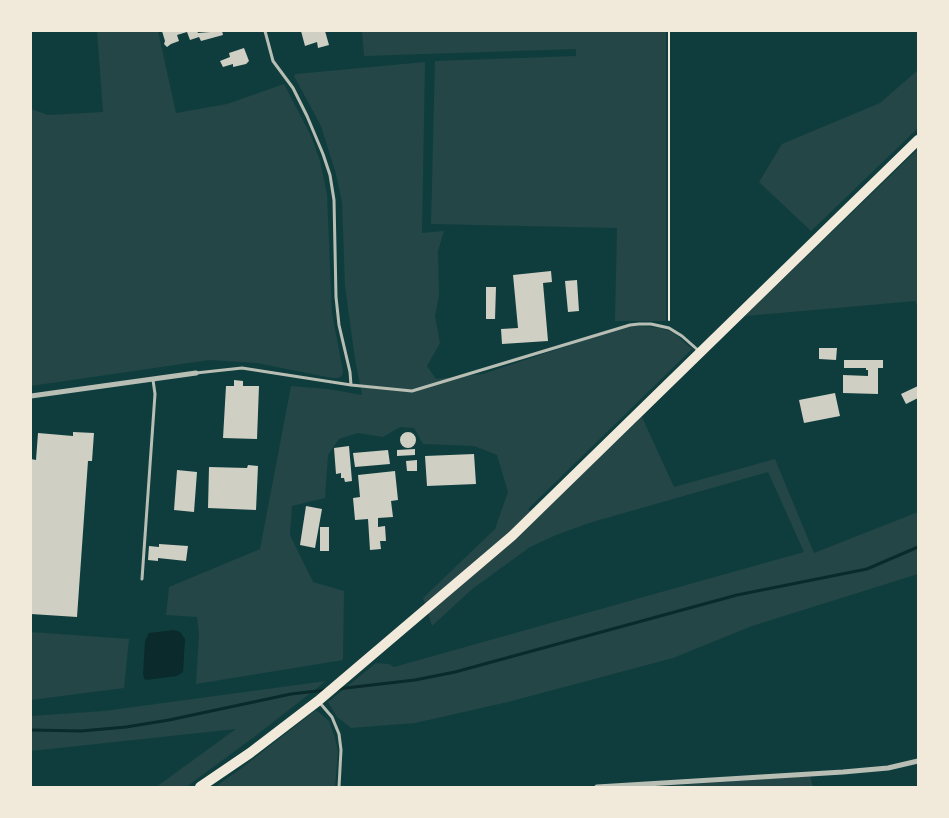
<!DOCTYPE html>
<html>
<head>
<meta charset="utf-8">
<style>
	body { margin:0 }
	#map { position:relative; width:949px; height:818px; overflow:hidden; background:#0f3d3e; font-family:"Titillium Web",sans-serif }
	canvas { display:block }
	.frame { position:absolute; inset:0; border:32px solid #f1e9da; pointer-events:none }
</style>
</head>
<body>
<div id="map">
<canvas width="949" height="818"></canvas>
<div class="frame"></div>
</div>
<script>
const context = document.querySelector('canvas').getContext('2d');
context.lineJoin = 'round';
function fillPath(path, color) { context.fillStyle = color; context.fill(path, 'evenodd'); }
const shape = rows => new Path2D(rows.map(r => 'M' + r).join(''));
function stroke(path, color, width, dash) { context.strokeStyle = color; context.lineWidth = width; context.lineCap = dash ? 'butt' : 'round'; context.setLineDash(dash || []); context.stroke(path); }
const green = shape([
	[97,31,158,31,176,113,227,104,284,84,311,136,320,161,327,194,332,314,343,371,342,376,338,378,332,378,257,363,209,360,31,386,31,109,48,115,103,112],
	[362,31,666,31,666,321,615,321,617,228,431,224,435,61,576,56,576,49,364,56],
	[425,62,422,233,444,231,438,251,439,296,435,316,440,343,427,366,436,379,483,374,630,325,661,328,674,333,692,349,528,509,538,517,642,417,674,487,775,459,814,553,918,512,918,574,752,626,673,658,508,702,415,723,351,728,337,717,328,702,376,663,389,664,394,667,804,552,768,472,589,523,556,535,530,547,471,590,432,626,423,598,495,529,508,492,497,455,474,446,423,444,414,428,400,427,383,437,358,433,339,439,328,455,325,498,292,506,290,535,313,582,344,591,343,660,196,684,199,634,197,617,166,615,169,587,260,549,291,386,328,389,362,395,355,359,345,286,342,202,336,174,321,126,294,76,296,74],
	[918,70,918,128,811,231,759,182,782,144,880,103],
	[918,149,918,306,915,301,745,316],
	[31,632,129,639,124,688,31,700],
	[326,681,254,737,186,787,156,787,236,729,31,751,31,716,104,711],
	[316,710,329,721,335,738,338,751,335,787,215,787,243,767],
	[810,776,813,787,648,787]
]);
const water = shape([
	[174,630,180,632,185,639,183,672,177,676,145,680,143,675,145,641,149,633]
]);
const stream = shape([
	[337,689,415,680,455,672,737,595,867,569,918,547],
	[31,730,81,731,126,727,169,720,291,694,326,690]
]);
const building = shape([
	[162,31,197,31,198,33,222,31,223,35,201,41,199,37,190,40,187,32,177,35,179,41,171,44,167,47,164,44,165,41],
	[301,31,325,31,329,45,318,48,317,42,305,46],
	[244,48,249,61,246,64,233,67,233,64,223,67,220,61,230,57,229,53],
	[551,271,552,282,543,283,548,341,502,344,501,329,518,328,513,275],
	[577,280,579,311,568,312,565,281],
	[486,287,496,287,495,319,486,319],
	[819,348,837,348,836,360,819,359],
	[844,360,883,360,883,368,878,368,878,394,843,393,843,375,868,376,868,370,866,370,866,368,844,368],
	[234,380,243,381,243,386,259,386,257,439,223,438,226,386,234,386],
	[918,386,918,398,906,404,901,394],
	[835,393,840,416,804,423,799,400],
	'400 440a8 8 0 1 1 16 0a8 8 0 1 1-16 0Z',
	[73,432,94,433,92,461,88,461,77,617,31,614,31,459,36,460,38,433,73,436],
	[349,446,352,481,345,482,344,478,341,478,341,473,336,474,334,448],
	[415,449,415,455,397,456,397,450],
	[388,450,390,464,355,467,353,453],
	[474,454,476,484,427,486,425,456],
	[417,460,417,471,407,471,406,461],
	[248,465,258,466,256,510,208,508,209,467,247,468],
	[177,470,197,472,194,512,174,510],
	[395,471,398,500,391,501,393,517,378,518,378,527,385,526,386,541,380,541,381,549,370,550,368,519,355,520,353,498,360,497,358,475],
	[306,506,322,509,315,548,300,545],
	[320,527,329,527,329,551,320,551],
	[159,544,188,546,186,561,158,558,158,561,148,560,149,546,159,547]
]);
const path = shape([
	[669,320,669,31]
]);
const service = shape([
	[265,31,273,61,293,88,307,116,323,154,330,175,334,200,336,297,339,325,350,372,351,385],
	[196,373,242,368,351,385,412,391,630,325,639,324,651,324,669,328,682,336,699,351],
	[142,579,155,394,153,380],
	[320,703,332,717,339,734,341,750,339,787]
]);
const minor = shape([
	[31,396,196,373],
	[597,787,843,772,888,768,918,761]
]);
const primary = shape([
	[200,787,250,753,318,701,512,536,918,140]
]);
fillPath(green, '#244646');
fillPath(water, '#0a2a2b');
stroke(stream, '#0a2a2b', 3);
fillPath(building, '#cfcfc3');
stroke(path, '#f1e9da', 2);
stroke(service, '#b8beb3', 3);
stroke(minor, '#b8beb3', 5);
stroke(primary, '#f1e9da', 10);
</script>
</body>
</html>
